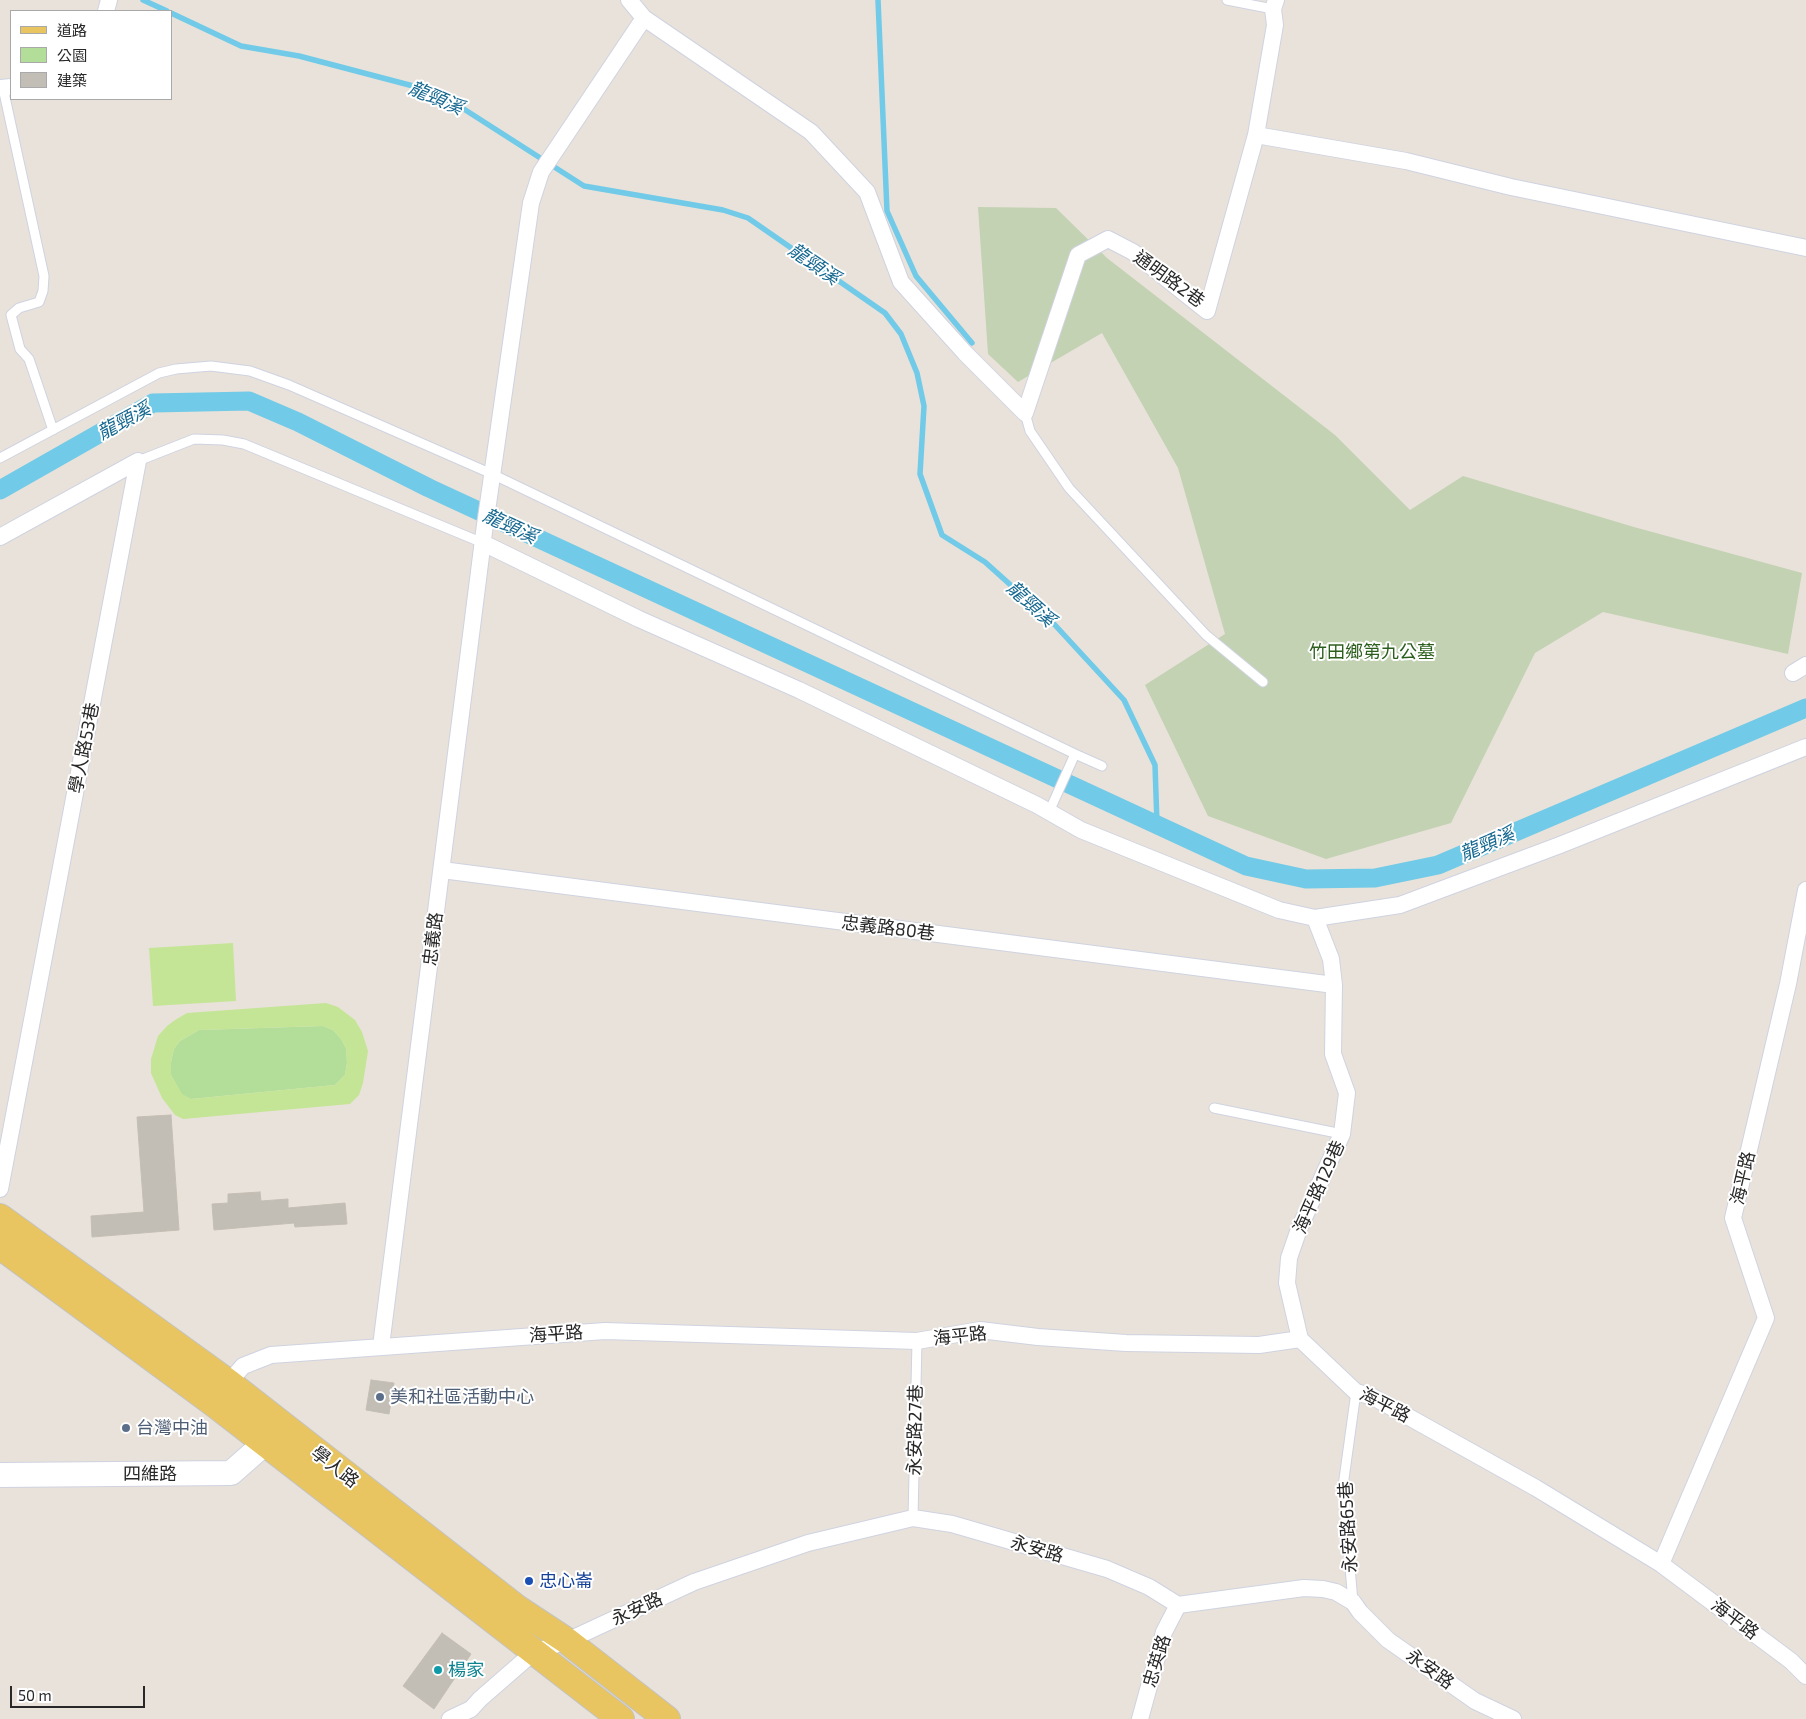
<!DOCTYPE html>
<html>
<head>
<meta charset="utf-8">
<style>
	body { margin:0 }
	#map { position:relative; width:1806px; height:1719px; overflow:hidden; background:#e9e2da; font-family:"Exo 2","Noto Sans TC",sans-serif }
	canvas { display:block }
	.legend { position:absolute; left:10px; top:10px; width:162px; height:90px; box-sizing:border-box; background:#fff; border:1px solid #a9a9a9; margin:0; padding:6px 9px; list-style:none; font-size:15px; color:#282828 }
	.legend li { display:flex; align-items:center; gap:10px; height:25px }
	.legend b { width:25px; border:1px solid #a9a9a9 }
	.scale { position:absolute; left:10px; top:1686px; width:135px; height:22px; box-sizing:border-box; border:2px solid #282828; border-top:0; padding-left:6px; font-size:15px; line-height:18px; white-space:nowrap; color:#282828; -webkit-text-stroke:4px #fff; paint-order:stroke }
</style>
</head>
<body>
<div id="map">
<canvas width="1806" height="1719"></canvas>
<ul class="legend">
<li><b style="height:6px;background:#e8c560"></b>道路</li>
<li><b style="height:14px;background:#b2de99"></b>公園</li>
<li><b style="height:14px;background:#c2bdb5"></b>建築</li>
</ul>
<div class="scale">50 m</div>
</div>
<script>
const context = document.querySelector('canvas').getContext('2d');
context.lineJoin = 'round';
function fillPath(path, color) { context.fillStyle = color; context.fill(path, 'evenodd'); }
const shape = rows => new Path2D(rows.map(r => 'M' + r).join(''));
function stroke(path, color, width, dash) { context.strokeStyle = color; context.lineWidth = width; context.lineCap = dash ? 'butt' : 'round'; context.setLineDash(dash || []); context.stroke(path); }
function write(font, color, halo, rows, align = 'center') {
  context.font = font + ' "Exo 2","Noto Sans TC",sans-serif'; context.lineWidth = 4; context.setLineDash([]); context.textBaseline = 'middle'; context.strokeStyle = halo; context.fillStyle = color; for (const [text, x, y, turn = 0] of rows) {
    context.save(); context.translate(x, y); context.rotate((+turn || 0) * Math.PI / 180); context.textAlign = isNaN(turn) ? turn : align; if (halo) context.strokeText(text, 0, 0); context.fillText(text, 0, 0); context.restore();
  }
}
const green = shape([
	[323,1026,333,1030,341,1039,346,1048,347,1063,345,1075,335,1085,191,1099,182,1095,171,1075,171,1062,174,1049,180,1041,199,1030]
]);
const cemetery = shape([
	[978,207,1056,208,1107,258,1335,435,1410,510,1463,476,1634,527,1802,573,1788,654,1603,612,1535,653,1451,823,1326,859,1208,816,1145,685,1225,634,1178,468,1102,333,1018,382,988,354]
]);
const pitch = shape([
	[233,943,236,1001,153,1006,149,948],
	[326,1003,338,1007,355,1020,362,1032,368,1051,363,1083,359,1095,350,1104,183,1119,175,1115,162,1098,151,1073,151,1059,158,1036,167,1026,175,1020,187,1013],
	[323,1026,333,1030,341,1039,346,1048,347,1063,345,1075,335,1085,191,1099,182,1094,171,1075,171,1062,174,1049,180,1041,199,1030]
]);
const stream = shape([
	[143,0,167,11],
	[878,0,887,211,916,276,972,343],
	[171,13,241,46,299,56,417,87,456,104,584,186,723,210,748,218,885,313,901,334,917,373,924,406,920,474,942,535,985,562,1054,624,1124,700,1155,765,1157,824]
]);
const canal = shape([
	[0,490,153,403,249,401,298,422,429,488,1246,866,1306,879,1375,878,1438,865,1806,708]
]);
const building = shape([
	[171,1115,179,1230,92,1237,91,1216,144,1212,137,1117,171,1115],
	[260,1192,261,1201,288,1199,288,1208,345,1203,347,1224,295,1227,294,1223,214,1230,212,1204,228,1203,228,1194,260,1192],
	[371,1380,394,1383,389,1414,366,1410,371,1380],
	[442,1633,471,1654,434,1709,403,1686,442,1633]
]);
const service = shape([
	[1227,0,1273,9],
	[3,88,44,276,43,291,39,302,19,308,11,315,20,349,29,359,53,430],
	[1025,413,1030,431,1069,488,1206,635,1263,682],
	[0,458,159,373,176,369,211,366,250,371,289,385,492,474,1075,754,1102,766],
	[138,461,194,439,223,440,244,444,483,543],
	[1049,812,1075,754],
	[1214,1108,1342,1134],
	[913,1518,917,1341],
	[1353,1602,1343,1486,1356,1392]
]);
const minor = shape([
	[106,11,109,0],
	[644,18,811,132,867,192,901,282,965,353,1025,413,1078,255,1108,239,1133,252,1207,311,1256,135,1275,25,1273,9,1276,0],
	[0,88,11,87],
	[1256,135,1406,161,1511,187,1806,248],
	[0,537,138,461,0,1189],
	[483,543,639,619,799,690,1037,805,1081,830,1279,910,1315,918,1400,905,1560,845,1806,747],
	[1793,673,1806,665],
	[442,870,1334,985],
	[1300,1339,1287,1283,1289,1258,1299,1229,1342,1134,1347,1093,1333,1054,1334,985,1331,959,1315,918],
	[381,1346,484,532,531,203,541,172,644,18,629,0],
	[224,1388,243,1366,271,1355,605,1331,917,1341,980,1330,1038,1337,1126,1343,1259,1345,1300,1339,1356,1392,1373,1397,1536,1488,1661,1564,1791,1661,1806,1676],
	[1661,1564,1766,1318,1733,1218,1788,984,1806,890],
	[450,1719,471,1709,480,1699,534,1652,567,1641,694,1582,808,1543,913,1518,952,1524,1107,1569,1149,1587,1178,1605,1304,1588,1323,1589,1336,1592,1353,1602,1360,1612,1388,1640,1475,1701,1513,1719],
	[1140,1719,1164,1632,1178,1605]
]);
const secondary = shape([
	[0,1475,231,1473,264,1444,277,1428]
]);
const primary = shape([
	[0,1217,228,1382,517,1608,567,1641,667,1719],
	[0,1246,213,1403,621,1719]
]);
const markers = [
	[380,1397,5,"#5c6f8a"],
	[126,1428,5,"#5c6f8a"],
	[529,1581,5,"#1a4fb4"],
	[438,1670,5,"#0f9aa8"]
];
const streetNames = [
	["通明路2巷",1169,279,36],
	["學人路53巷",84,748,-79],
	["忠義路80巷",888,928,7],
	["忠義路",433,939,-83],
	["海平路",1743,1178,-77],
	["海平路129巷",1319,1187,-66],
	["海平路",556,1334,-4],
	["海平路",960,1336,-6],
	["海平路",1385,1405,27],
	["永安路27巷",915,1430,-89],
	["學人路",335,1467,38],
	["四維路",150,1474],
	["永安路65巷",1348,1527,-93],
	["永安路",1037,1549,16],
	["永安路",637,1609,-25],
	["海平路",1735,1619,37],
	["忠英路",1157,1661,-73],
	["永安路",1430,1669,36]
];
const parkNames = [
	["竹田鄉第九公墓",1372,652]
];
const serviceNames = [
	["美和社區活動中心",390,1397],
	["台灣中油",136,1428]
];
const transitNames = [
	["忠心崙",539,1581]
];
const cultureNames = [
	["楊家",448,1670]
];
const waterNames = [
	["龍頸溪",436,98,23],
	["龍頸溪",814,264,35],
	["龍頸溪",124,421,-28],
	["龍頸溪",510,526,25],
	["龍頸溪",1031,604,42],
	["龍頸溪",1487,844,-23]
];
fillPath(green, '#b2de99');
fillPath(cemetery, '#c2d2b2');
fillPath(pitch, '#c4e595');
stroke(stream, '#71cae7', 5.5);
stroke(canal, '#71cae7', 19);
fillPath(building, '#c2bdb5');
stroke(building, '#c4beb4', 1);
stroke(service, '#cfd3e0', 11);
stroke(minor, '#cfd3e0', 18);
stroke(secondary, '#cfd3e0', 26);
stroke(primary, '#c3c3c3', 28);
stroke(service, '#fff', 9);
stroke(minor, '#fff', 16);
stroke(secondary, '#fff', 24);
stroke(primary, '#e8c560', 26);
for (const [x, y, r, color] of markers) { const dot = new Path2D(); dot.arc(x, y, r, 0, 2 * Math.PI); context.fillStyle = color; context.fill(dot); stroke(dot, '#fff', 2); }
write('18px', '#282828', '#fff', streetNames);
write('18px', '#2c5f1d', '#fff', parkNames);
write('18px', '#4e5e75', '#fff', serviceNames, 'left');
write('18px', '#164399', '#fff', transitNames, 'left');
write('18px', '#0d838f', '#fff', cultureNames, 'left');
write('italic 19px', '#14678f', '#fff', waterNames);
</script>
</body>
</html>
